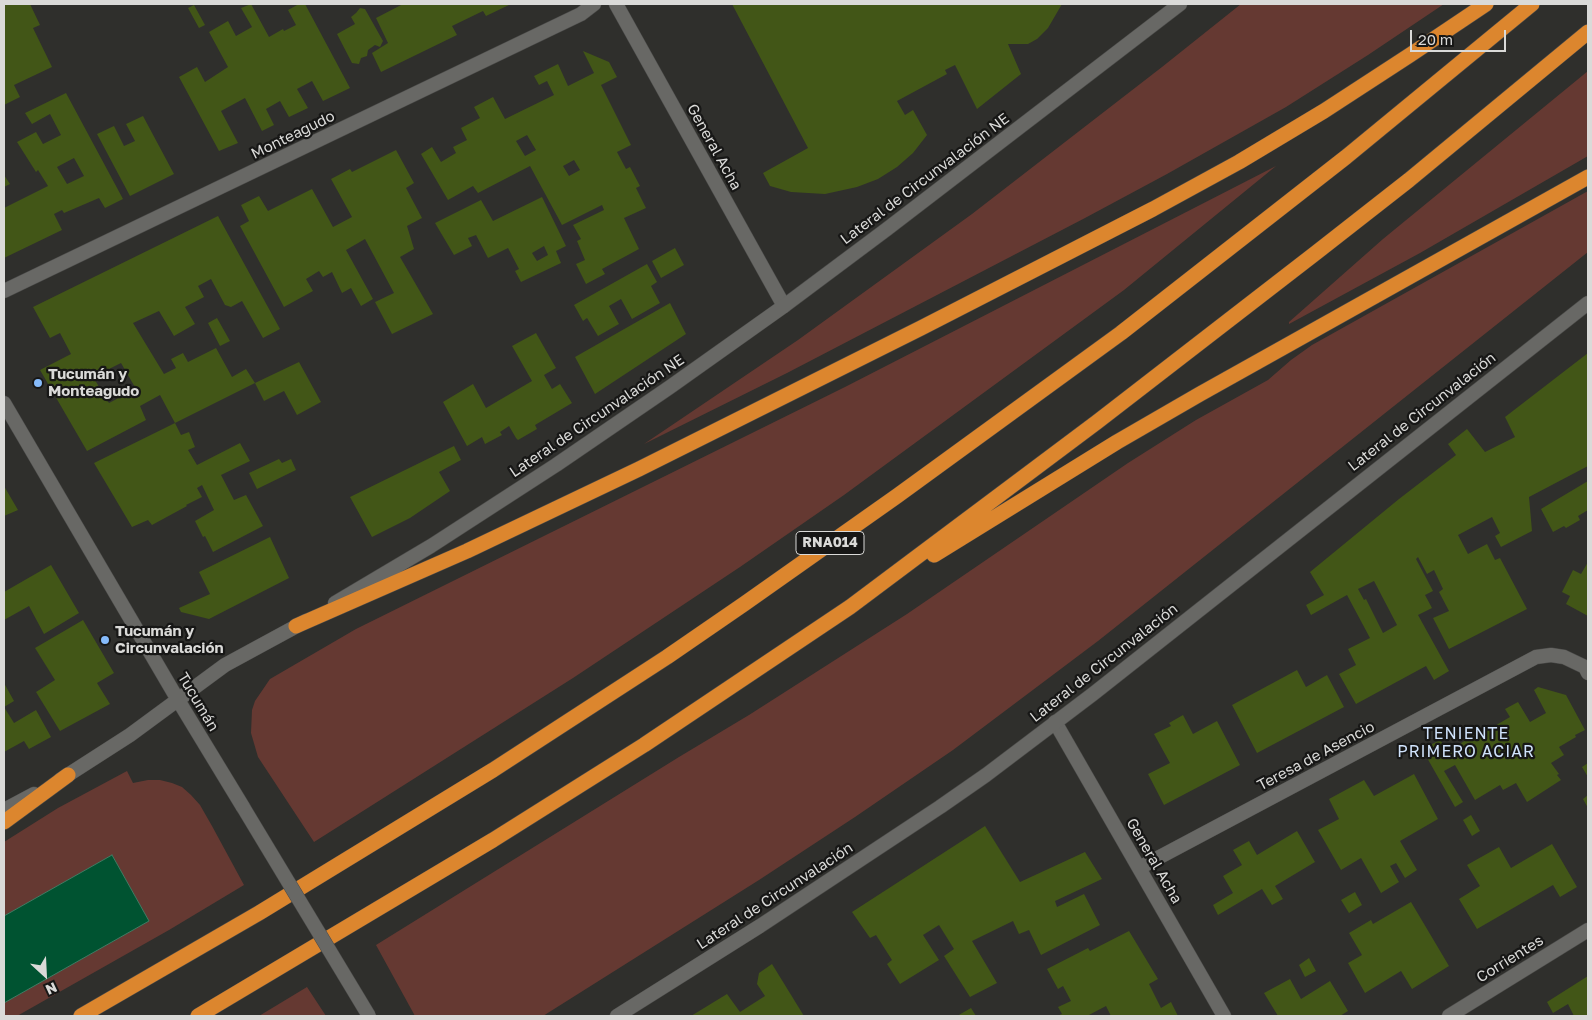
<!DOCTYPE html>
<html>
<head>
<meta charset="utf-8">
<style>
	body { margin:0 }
	#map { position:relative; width:1592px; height:1020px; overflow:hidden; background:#2f2f2c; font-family:"Golos Text",sans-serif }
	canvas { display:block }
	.frame { position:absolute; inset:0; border:5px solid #dadad8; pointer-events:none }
	.north { position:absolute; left:20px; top:950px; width:50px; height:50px; -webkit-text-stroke:4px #171716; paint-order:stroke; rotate:155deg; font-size:14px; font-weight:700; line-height:20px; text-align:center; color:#dadad8 }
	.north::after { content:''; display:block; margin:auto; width:18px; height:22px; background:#dadad8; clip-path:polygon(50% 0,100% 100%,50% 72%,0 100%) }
	.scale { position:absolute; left:1410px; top:30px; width:96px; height:22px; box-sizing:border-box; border:2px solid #dadad8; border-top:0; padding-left:6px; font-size:15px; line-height:18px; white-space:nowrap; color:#dadad8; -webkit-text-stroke:4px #171716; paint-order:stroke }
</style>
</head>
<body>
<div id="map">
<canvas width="1592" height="1020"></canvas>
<div class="frame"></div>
<div class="north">N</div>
<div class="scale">20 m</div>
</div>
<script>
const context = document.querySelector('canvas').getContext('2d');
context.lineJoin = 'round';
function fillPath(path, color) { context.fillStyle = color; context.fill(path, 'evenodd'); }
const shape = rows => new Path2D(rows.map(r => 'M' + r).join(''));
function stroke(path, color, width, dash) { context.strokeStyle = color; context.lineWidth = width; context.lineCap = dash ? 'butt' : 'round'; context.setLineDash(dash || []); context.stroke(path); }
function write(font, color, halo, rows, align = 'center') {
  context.font = font + ' "Golos Text",sans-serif'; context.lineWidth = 4.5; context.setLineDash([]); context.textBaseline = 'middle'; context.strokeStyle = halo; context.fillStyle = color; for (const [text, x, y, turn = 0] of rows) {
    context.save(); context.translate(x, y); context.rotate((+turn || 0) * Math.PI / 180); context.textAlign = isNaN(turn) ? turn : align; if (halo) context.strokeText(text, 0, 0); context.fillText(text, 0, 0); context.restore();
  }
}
const green = shape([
	[1241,4,1444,4,1368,55,1286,107,1167,174,1085,218,787,373,644,444,798,340,972,214,1162,67],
	[1588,71,1588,156,1420,253,1289,324,1289,322,1383,239],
	[1276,166,1124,290,844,495,740,567,573,678,314,842,258,757,251,733,252,710,255,701,270,679,356,629,845,387],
	[1588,191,1588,252,1098,641,953,750,855,817,759,880,543,1016,415,1016,376,945,679,757,749,715,907,614,1128,463,1196,420,1268,380,1291,360,1312,345],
	[127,771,133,783,148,780,160,780,172,783,182,787,191,795,200,805,212,826,244,885,169,930,17,1016,4,1016,4,1003,149,921,112,855,4,916,4,842,58,808],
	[307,987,326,1016,259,1016]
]);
const water = shape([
	[112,855,149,921,4,1003,4,916,112,855]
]);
const building = shape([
	[4,4,30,4,40,25,33,28,52,67,14,85,20,97,4,105],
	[251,4,269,37,283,29,284,31,296,25,288,10,299,4,305,4,350,88,323,101,312,81,297,89,308,108,289,117,280,101,266,109,274,125,262,131,245,98,221,111,238,143,219,151,179,77,197,67,205,82,228,67,209,32,228,21,236,36,252,27,241,8],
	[403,4,511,4,486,16,483,11,452,26,457,35,381,72,372,53,388,43,376,18],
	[732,4,1062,4,1048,28,1037,39,1028,44,1008,44,1021,74,977,109,955,65,945,70,947,74,897,101,905,115,913,110,927,135,913,153,897,167,878,179,857,187,825,194,791,192,770,186,763,173,808,148],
	[194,5,205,25,199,28,188,8],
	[360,8,365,9,383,41,380,47,375,45,368,50,367,56,361,58,359,64,352,63,337,34,355,24,351,17,356,13],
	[583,51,609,62,617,77,601,85,631,145,617,152,626,169,630,167,640,186,636,188,646,208,624,218,639,249,602,269,605,274,586,284,576,264,585,260,577,241,581,239,573,225,604,210,602,205,562,225,530,166,478,193,473,186,448,200,421,154,432,147,441,162,456,153,453,147,467,140,461,128,480,118,474,107,493,97,505,119,554,95,547,81,539,85,534,76,558,64,568,86,594,73],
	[527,135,536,150,525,156,516,141],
	[574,160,580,170,569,176,563,166],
	[66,93,123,199,105,208,99,198,64,213,62,210,54,214,62,230,4,258,4,208,48,186,38,170,36,172,17,142,36,132,43,144,61,135,50,114,32,124,25,113],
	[74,158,84,176,67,184,57,167],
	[143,116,174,174,130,196,97,134,114,126,124,146,135,141,126,124],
	[396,150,414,183,406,188,422,218,407,226,414,249,400,257,433,314,392,334,375,302,394,293,365,239,346,250,373,299,361,306,351,288,342,293,332,272,323,277,319,271,306,279,313,291,284,307,240,226,249,221,241,205,259,196,268,211,312,189,333,227,352,217,331,179,350,169,352,172],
	[4,175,10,184,4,187],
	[542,197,566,246,556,251,561,263,521,282,515,271,519,269,508,248,488,258,476,235,468,238,472,246,454,255,435,223,481,200,493,221],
	[544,246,548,255,537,261,532,253],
	[218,216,280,329,263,338,242,301,231,307,225,305,211,279,198,286,204,297,185,307,195,324,174,336,159,311,133,323,164,374,176,368,171,359,183,353,188,362,216,348,232,377,246,369,255,383,175,423,181,435,189,432,195,447,188,450,197,465,240,443,250,461,221,475,234,500,246,495,263,526,213,552,205,536,203,537,195,521,214,510,202,485,197,488,202,497,186,505,187,506,152,525,148,520,132,527,94,463,175,423,160,395,140,406,146,420,87,451,40,370,71,354,60,333,50,338,33,307],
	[121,363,136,389,109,403,93,377],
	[675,248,684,265,661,278,652,261],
	[647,264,657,282,651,286,660,303,632,319,621,299,609,306,619,324,598,336,587,318,583,321,574,305],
	[670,303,686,334,595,394,575,357],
	[217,318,230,341,220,346,208,323],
	[536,333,556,368,544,375,552,389,560,384,572,403,535,425,537,429,518,440,516,438,509,426,500,432,502,435,485,444,482,437,467,446,443,402,473,384,486,408,532,381,512,346],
	[1588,353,1588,466,1529,497,1532,531,1501,547,1495,536,1500,533,1492,517,1458,535,1468,554,1487,544,1495,560,1500,558,1527,609,1449,649,1433,618,1449,611,1439,592,1443,589,1434,570,1427,574,1418,557,1416,559,1433,591,1425,595,1432,608,1418,615,1449,671,1434,680,1426,666,1356,704,1339,674,1356,665,1348,649,1370,638,1347,595,1311,615,1306,605,1324,595,1310,572,1399,499,1456,455,1448,444,1467,429,1485,452,1515,437,1505,417],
	[1374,581,1397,625,1383,633,1366,599,1364,600,1358,589],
	[299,362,321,402,297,415,284,391,264,401,255,383],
	[454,446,461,460,439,472,450,491,410,518,372,537,350,497],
	[279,459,282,463,291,459,296,470,257,489,249,473],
	[1588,481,1588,510,1578,516,1580,520,1566,528,1564,526,1553,532,1541,509],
	[4,486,18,510,4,516],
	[270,537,289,578,209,619,181,612,179,608,210,594,199,572],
	[1588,562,1588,616,1566,604,1570,596,1562,592,1573,570,1581,574],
	[51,565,79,613,44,634,29,606,4,620,4,592],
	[83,620,114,673,97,683,110,704,60,731,36,692,55,680,35,648],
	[1297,670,1306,687,1327,675,1344,707,1257,753,1232,705],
	[4,683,14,701,4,707,14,723,36,710,51,737,29,749,24,741,4,752],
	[1538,687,1566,695,1585,730,1575,735,1576,737,1559,747,1564,755,1551,763,1559,774,1557,775,1561,780,1527,802,1516,783,1503,790,1500,785,1475,800,1455,765,1444,771,1463,802,1455,807,1422,749,1440,740,1448,751,1484,729,1486,731,1510,717,1505,709,1518,702,1530,722,1546,713,1534,690],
	[1183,715,1193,734,1217,721,1240,765,1164,805,1148,774,1170,763,1154,734,1171,726,1169,723],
	[1588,763,1588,777,1582,767],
	[1414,774,1438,819,1400,841,1417,870,1405,878,1396,863,1390,866,1399,882,1381,893,1361,858,1341,870,1318,830,1339,819,1329,799,1364,780,1374,796],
	[1588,795,1588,808,1583,799],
	[1471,815,1480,831,1472,836,1463,820],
	[985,826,1020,882,1085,852,1102,879,1055,901,1057,907,1084,894,1100,925,1041,955,1029,930,1019,934,1013,921,972,941,997,983,970,997,944,956,954,949,939,925,923,935,939,960,900,984,887,964,892,960,876,935,870,938,852,912],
	[1297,831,1315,862,1275,886,1283,899,1272,905,1262,889,1218,915,1213,905,1233,893,1223,876,1242,865,1233,850,1249,841,1257,855],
	[1552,844,1577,887,1560,897,1553,885,1477,929,1459,899,1480,886,1467,865,1499,847,1511,868],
	[1355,892,1362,905,1349,913,1341,900],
	[1411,902,1449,966,1412,989,1401,971,1365,993,1348,963,1362,955,1349,933,1371,920,1373,924],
	[1129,931,1158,979,1149,984,1161,1008,1171,1002,1178,1016,1111,1016,1106,1006,1087,1016,1057,1016,1062,1014,1058,1007,1071,1001,1063,986,1058,989,1047,969,1088,948,1090,951],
	[1309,958,1316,971,1305,977,1299,965],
	[772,964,804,1016,691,1016,727,994,740,1012,765,996,757,984,759,973],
	[1588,976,1588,1016,1574,1016,1568,1004,1553,1013,1547,1002],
	[1290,979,1301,999,1330,981,1348,1011,1340,1016,1278,1016,1264,993],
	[971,1008,976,1016,957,1016]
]);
const minor = shape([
	[616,4,784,306],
	[4,291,581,14,594,4],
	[1055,722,1224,1016],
	[1139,868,1536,657,1551,655,1564,657,1585,667,1588,673],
	[1449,1016,1588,930]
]);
const tertiary = shape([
	[4,403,178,700,243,807],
	[335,603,431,546,556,465,670,387,784,306,887,229,1180,4],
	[60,780,130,735,225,665,306,621],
	[4,810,34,794],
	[617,1016,760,926,940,807,986,775,1093,694,1588,303]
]);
const motorway = shape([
	[934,555,1117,442,1200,394,1588,177],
	[296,626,467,551,639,469,921,328,1153,209,1239,162,1324,111,1410,55,1486,4],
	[4,822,68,775],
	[81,1016,259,913,493,770,667,657,744,604,897,496,1121,333,1346,157,1532,4],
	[198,1016,493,840,644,745,850,607,1097,422,1317,252,1409,180,1588,32]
]);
const tertiaryBridge = shape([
	[243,807,369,1016]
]);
const markers = [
	[38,383,5,"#86bbfb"],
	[105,640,5,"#86bbfb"]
];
const shields = [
	[830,543,68]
];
const shieldNames = [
	["RNA014",830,543]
];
const streetNames = [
	["Monteagudo",293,135,-26],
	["General Acha",714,147,61],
	["Lateral de Circunvalación NE",925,179,-37],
	["Lateral de Circunvalación",1422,412,-38],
	["Lateral de Circunvalación NE",597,416,-34],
	["Lateral de Circunvalación",1104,663,-38],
	["Tucumán",198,702,59],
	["Teresa de Asencio",1316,756,-28],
	["General Acha",1154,861,60],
	["Lateral de Circunvalación",775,896,-33],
	["Corrientes",1510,959,-32]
];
const poiNames = [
	["Tucumán y",48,374],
	["Monteagudo",48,391],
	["Tucumán y",115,631],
	["Circunvalación",115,648]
];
const neighbourhoodNames = [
	["TENIENTE",1466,734],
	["PRIMERO ACIAR",1466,752]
];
fillPath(green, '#653932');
fillPath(water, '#005331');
stroke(water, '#417c63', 1);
fillPath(building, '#425617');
stroke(minor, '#4a4a48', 15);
stroke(tertiary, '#4a4a48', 15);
stroke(motorway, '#4a4a48', 16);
stroke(minor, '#686865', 14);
stroke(tertiary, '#686865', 14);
stroke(motorway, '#dc862e', 15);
stroke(tertiaryBridge, '#4a4a48', 15, []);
stroke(tertiaryBridge, '#686865', 14);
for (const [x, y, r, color] of markers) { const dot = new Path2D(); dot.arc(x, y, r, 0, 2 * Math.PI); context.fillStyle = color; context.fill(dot); stroke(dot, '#171716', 2); }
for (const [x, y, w] of shields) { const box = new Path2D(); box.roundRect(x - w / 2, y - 11.5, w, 23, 4); context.fillStyle = '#171716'; context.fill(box); stroke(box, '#dadad8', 1); }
write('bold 14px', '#dadad8', null, shieldNames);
write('15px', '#dadad8', '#171716', streetNames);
write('bold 15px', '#dadad8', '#171716', poiNames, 'left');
context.letterSpacing = '1px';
write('16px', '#d0e3fc', '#171716', neighbourhoodNames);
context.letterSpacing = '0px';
</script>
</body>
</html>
